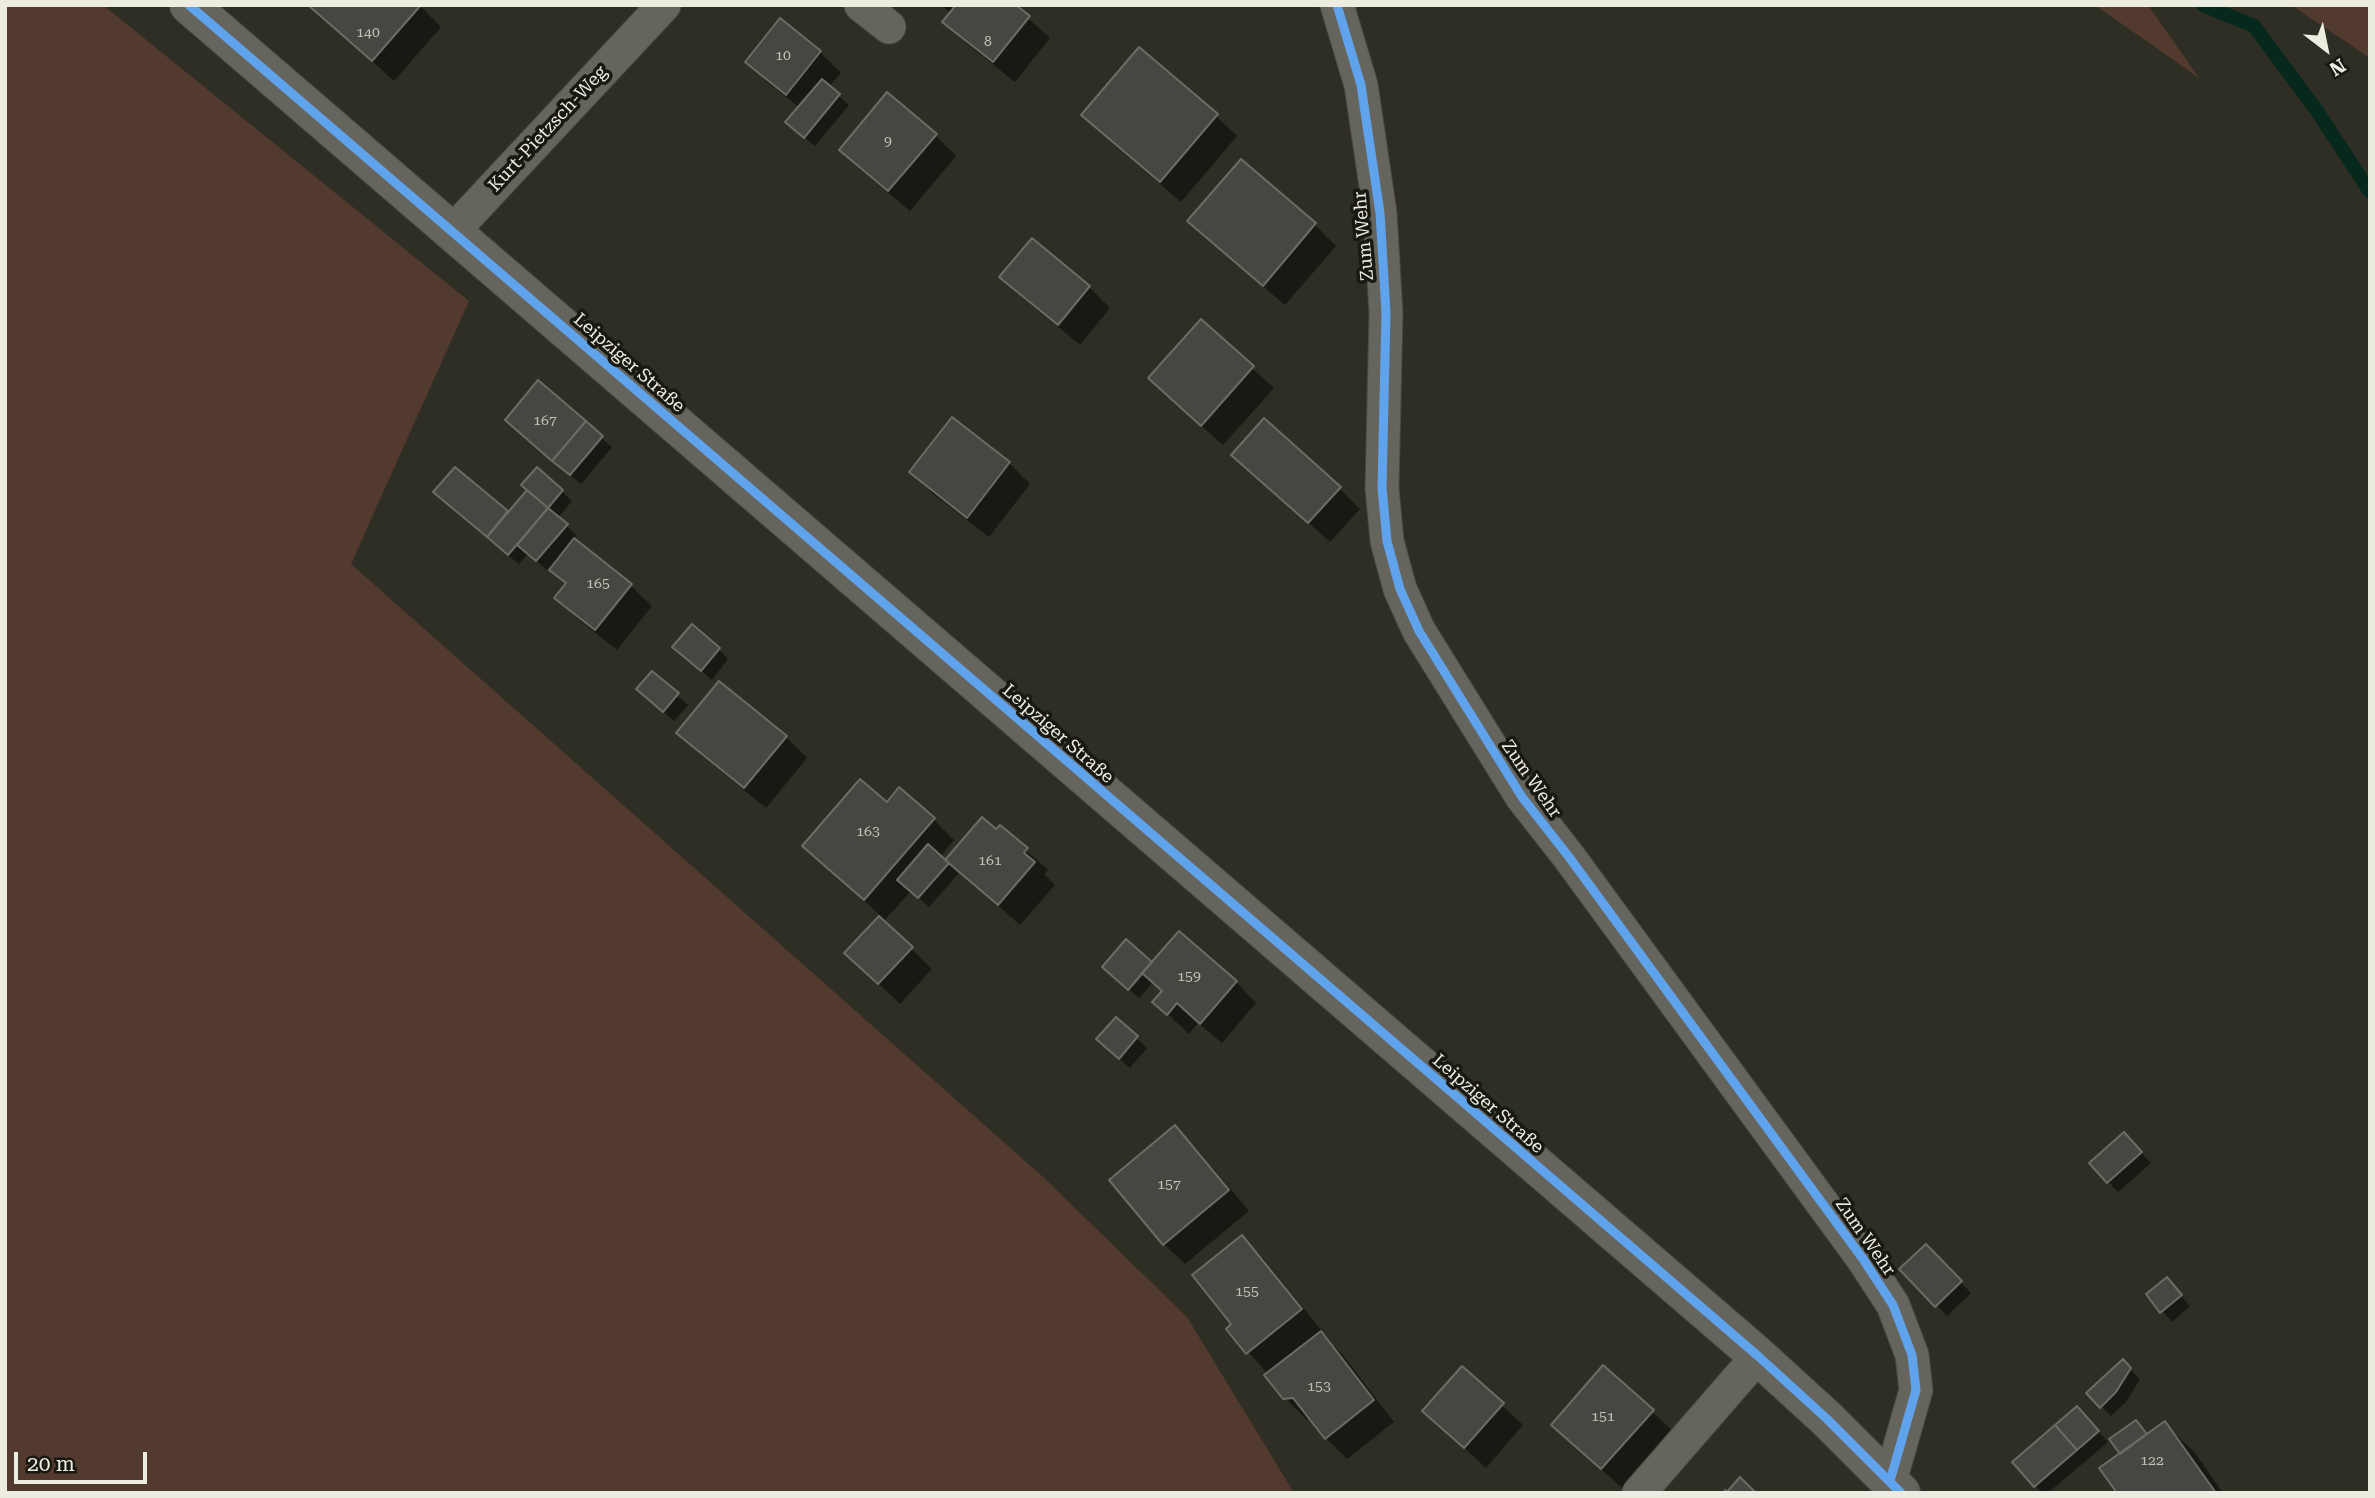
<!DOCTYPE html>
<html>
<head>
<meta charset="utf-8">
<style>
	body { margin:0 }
	#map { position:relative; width:2375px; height:1498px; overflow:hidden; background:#2f2e24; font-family:"Roboto Serif",serif }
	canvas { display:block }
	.frame { position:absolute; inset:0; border:7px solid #edece1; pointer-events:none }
	.north { position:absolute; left:2291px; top:14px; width:70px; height:70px; -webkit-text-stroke:5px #1a1911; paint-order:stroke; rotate:148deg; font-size:19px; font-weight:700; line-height:28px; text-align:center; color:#edece1 }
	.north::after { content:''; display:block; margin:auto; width:24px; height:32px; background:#edece1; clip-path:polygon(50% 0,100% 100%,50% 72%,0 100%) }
	.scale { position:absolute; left:14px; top:1452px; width:133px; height:32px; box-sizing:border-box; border:4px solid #edece1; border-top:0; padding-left:9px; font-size:21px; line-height:24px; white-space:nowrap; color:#edece1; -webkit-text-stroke:5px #1a1911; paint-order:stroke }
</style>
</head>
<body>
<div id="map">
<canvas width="2375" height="1498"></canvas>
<div class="frame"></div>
<div class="north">N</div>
<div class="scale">20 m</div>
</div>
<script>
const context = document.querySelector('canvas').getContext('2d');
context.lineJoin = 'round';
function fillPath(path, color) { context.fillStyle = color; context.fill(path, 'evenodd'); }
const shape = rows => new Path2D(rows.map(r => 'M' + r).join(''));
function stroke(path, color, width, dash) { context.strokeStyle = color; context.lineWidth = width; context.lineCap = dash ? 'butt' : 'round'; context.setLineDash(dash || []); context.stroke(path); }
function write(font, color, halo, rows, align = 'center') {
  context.font = font + ' "Roboto Serif",serif'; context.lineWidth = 7; context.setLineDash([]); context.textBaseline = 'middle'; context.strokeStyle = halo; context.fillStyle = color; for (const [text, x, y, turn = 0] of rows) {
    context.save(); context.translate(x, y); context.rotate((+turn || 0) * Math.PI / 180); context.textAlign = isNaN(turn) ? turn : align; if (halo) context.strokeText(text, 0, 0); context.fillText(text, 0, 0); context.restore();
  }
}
const green = shape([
	[5,5,103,5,469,301,351,564,1042,1176,1187,1317,1294,1493,5,1493],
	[2095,5,2148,5,2199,78],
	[2291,5,2370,5,2370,58]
]);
const shadow = shape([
	[310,5,419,5,441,27,394,81],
	[941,5,1013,5,1050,38,1015,82,966,43,945,22,952,14],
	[780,20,820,52,841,73,829,87,849,105,815,146,798,132,800,108,768,83,747,62],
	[1083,115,1216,116,1237,136,1181,202,1104,136],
	[935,135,956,156,910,211,862,171,841,150],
	[1241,162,1315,225,1336,246,1285,305,1211,242,1190,221],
	[1002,277,1089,287,1110,308,1080,345,1023,298],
	[1201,322,1274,388,1223,445,1171,399],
	[538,383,612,447,581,484,528,441,507,420],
	[1233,455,1339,488,1360,509,1330,542],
	[1009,463,1030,484,989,537,932,493,911,472],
	[456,469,508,514,529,490,537,469,572,501,558,518,576,535,573,540,631,586,652,606,617,650,578,619,557,598,567,585,549,567,547,570,528,554,519,564,456,513,436,492],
	[718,649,728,659,712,680,685,657],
	[652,673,688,705,674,721,649,699],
	[719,683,786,737,807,758,766,808,699,753,679,733],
	[887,804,934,820,954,840,940,857,945,862,1000,827,1048,870,1044,874,1055,885,1020,925,960,872,929,907,911,891,883,922,932,969,900,1004,847,953,881,916,804,846],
	[1152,964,1236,982,1256,1003,1222,1043,1198,1023,1189,1034,1155,1002,1163,992,1153,982,1139,998,1130,990,1144,974,1142,971,1114,977],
	[1116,1019,1147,1048,1130,1068,1108,1049],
	[1175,1127,1196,1148,1249,1211,1185,1264,1164,1244],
	[2134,1145,2151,1163,2118,1192,2091,1163],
	[1242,1237,1263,1258,1322,1331,1320,1333,1342,1354,1394,1422,1347,1459,1326,1438,1311,1419,1306,1419,1285,1398,1268,1374,1228,1329,1234,1324],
	[1926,1246,1971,1293,1947,1316,1902,1269],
	[2176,1290,2190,1306,2172,1322,2148,1294],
	[2123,1362,2140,1379,2126,1402,2111,1416,2089,1393],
	[1603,1367,1674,1432,1623,1489,1553,1425],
	[1462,1369,1523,1425,1486,1468,1425,1411],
	[2087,1418,2108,1442,2048,1493,2042,1493,2035,1485],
	[2136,1422,2148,1435,2165,1424,2196,1454,2223,1493,2119,1493,2122,1454]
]);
const stream = shape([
	[2203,5,2254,26,2317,111,2370,192]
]);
const building = shape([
	[308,5,421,5,372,61,308,5],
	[956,5,1016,5,1030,16,993,62,942,22,956,5],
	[780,18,821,51,786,95,745,62,780,18],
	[1139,47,1218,114,1160,182,1081,115,1139,47],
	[822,79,840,94,804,138,785,122,822,79],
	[887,92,937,134,888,191,839,150,887,92],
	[1241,159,1316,223,1263,286,1187,221,1241,159],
	[1032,238,1090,286,1058,325,999,277,1032,238],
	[1201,319,1254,366,1201,426,1148,378,1201,319],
	[538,380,586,421,552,461,505,420,538,380],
	[952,417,1010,462,967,518,909,472,952,417],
	[1264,418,1341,487,1308,523,1231,455,1264,418],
	[586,421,603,436,570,475,552,461,586,421],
	[455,467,508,511,487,537,433,492,455,467],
	[537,467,563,490,548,508,521,485,537,467],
	[527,490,548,508,508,555,487,537,527,490],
	[548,508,568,524,536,561,517,545,548,508],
	[574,538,632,584,595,630,554,598,566,583,549,570,574,538],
	[692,624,720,648,701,671,672,647,692,624],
	[652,671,679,693,663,712,636,689,652,671],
	[719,681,787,736,744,788,676,733,719,681],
	[860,779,887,802,899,787,935,818,864,900,802,846,860,779],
	[982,817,996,829,1000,825,1028,848,1024,853,1035,862,998,905,945,860,982,817],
	[928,844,949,863,918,898,897,880,928,844],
	[879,916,913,947,878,984,844,953,879,916],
	[1179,931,1237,981,1200,1024,1177,1003,1167,1015,1152,1002,1162,991,1142,973,1179,931],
	[1126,939,1152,962,1128,990,1102,967,1126,939],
	[1116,1017,1138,1036,1119,1059,1096,1039,1116,1017],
	[1175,1125,1229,1190,1163,1245,1109,1180,1175,1125],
	[2124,1132,2142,1152,2107,1183,2089,1163,2124,1132],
	[1242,1235,1302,1309,1246,1354,1226,1329,1231,1324,1192,1275,1242,1235],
	[1926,1244,1962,1281,1935,1307,1899,1269,1926,1244],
	[2167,1277,2182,1295,2160,1313,2146,1294,2167,1277],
	[1321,1331,1374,1400,1325,1439,1293,1398,1283,1399,1264,1375,1321,1331],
	[2123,1359,2131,1368,2116,1392,2100,1408,2086,1393,2123,1359],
	[1603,1365,1654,1410,1601,1469,1551,1425,1603,1365],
	[1462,1366,1504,1403,1464,1448,1422,1411,1462,1366],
	[2077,1406,2099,1431,2077,1450,2055,1425,2077,1406],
	[2136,1420,2147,1434,2120,1454,2109,1439,2136,1420],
	[2165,1421,2216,1493,2117,1493,2099,1468,2165,1421],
	[2055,1425,2077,1450,2034,1487,2012,1462,2055,1425],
	[1740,1477,1756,1493,1723,1493,1725,1490,1727,1492,1740,1477]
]);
const minor = shape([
	[861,5,889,27],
	[1337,5,1361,85,1380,213,1386,313,1382,488,1387,541,1400,589,1419,631,1522,797,1569,857,1863,1259,1893,1305,1912,1355,1916,1390,1890,1481],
	[453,231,664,5],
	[1639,1493,1758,1356]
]);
const tertiary = shape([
	[189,5,1758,1356,1827,1419,1901,1493]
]);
const cycleway = shape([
	[189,5,1758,1356,1827,1419,1901,1493],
	[1337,5,1361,85,1380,213,1386,313,1382,488,1387,541,1400,589,1419,631,1522,797,1569,857,1863,1259,1893,1305,1912,1355,1916,1390,1890,1481]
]);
const numberNames = [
	["140",368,33],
	["8",988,42],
	["10",783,56],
	["9",888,142],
	["167",545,421],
	["165",598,584],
	["163",868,832],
	["161",990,861],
	["159",1189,977],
	["157",1169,1185],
	["155",1247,1292],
	["153",1319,1387],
	["151",1603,1417],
	["122",2152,1461]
];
const streetNames = [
	["Kurt-Pietzsch-Weg",548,129,-47],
	["Zum Wehr",1364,236,-95],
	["Leipziger Straße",629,363,41],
	["Leipziger Straße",1058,734,41],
	["Zum Wehr",1531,779,55],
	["Leipziger Straße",1488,1104,41],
	["Zum Wehr",1865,1237,55]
];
fillPath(green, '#523a2e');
fillPath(shadow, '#0007');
stroke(stream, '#07281c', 14);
fillPath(building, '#464740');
stroke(building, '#6b6d65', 2);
stroke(minor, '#4a4940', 35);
stroke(tertiary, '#4a4940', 40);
stroke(minor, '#66655d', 33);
stroke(tertiary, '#66655d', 38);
stroke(cycleway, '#60a3ed', 9);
write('14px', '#c3c3b9', null, numberNames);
write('18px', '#edece1', '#1a1911', streetNames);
</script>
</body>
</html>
